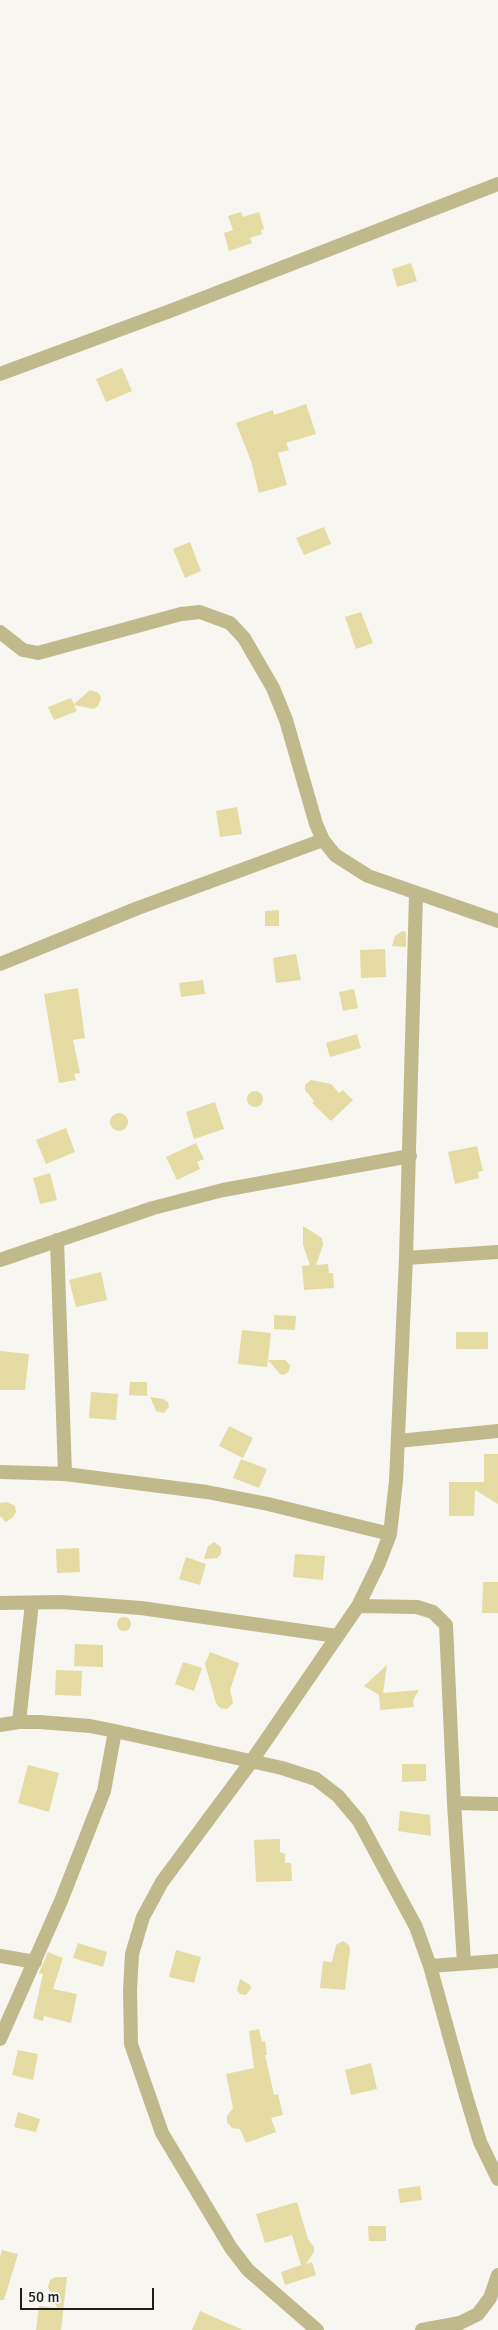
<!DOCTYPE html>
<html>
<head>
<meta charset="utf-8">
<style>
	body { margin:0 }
	#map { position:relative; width:498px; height:2330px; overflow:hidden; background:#f7f6f0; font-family:Signika,sans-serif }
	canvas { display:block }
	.scale { position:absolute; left:20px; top:2288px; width:134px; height:22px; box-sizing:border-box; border:2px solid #1d1d1b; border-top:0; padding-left:6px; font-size:15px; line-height:18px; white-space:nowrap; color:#1d1d1b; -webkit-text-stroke:4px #f7f6f0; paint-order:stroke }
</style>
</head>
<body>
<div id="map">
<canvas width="498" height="2330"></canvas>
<div class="scale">50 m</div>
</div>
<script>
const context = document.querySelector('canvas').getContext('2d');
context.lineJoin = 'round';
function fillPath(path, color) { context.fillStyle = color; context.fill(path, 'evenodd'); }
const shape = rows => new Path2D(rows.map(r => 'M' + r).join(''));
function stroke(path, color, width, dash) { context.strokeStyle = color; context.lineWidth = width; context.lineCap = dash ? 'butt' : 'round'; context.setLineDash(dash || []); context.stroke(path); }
const building = shape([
	[241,212,243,217,259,212,264,229,261,230,262,234,250,238,252,243,229,251,224,233,233,230,228,216],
	[411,263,417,281,397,287,392,269],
	[122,368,132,391,106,402,96,379],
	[306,404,316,434,286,443,289,450,278,453,287,485,259,493,251,461,236,423,273,410,274,415],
	[324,527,331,544,304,555,296,538],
	[190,542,201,571,185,578,173,549],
	[361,612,373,643,356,649,345,617],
	[90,690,97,692,100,695,101,699,98,706,93,709,74,705,77,711,54,720,48,707,71,698,74,704],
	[237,807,242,834,220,837,216,811],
	[279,910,279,926,265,926,265,911],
	[402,931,406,932,406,947,392,946,395,936],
	[385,949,386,977,361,978,360,950],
	[296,954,301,980,276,983,273,958],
	[203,980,205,994,181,997,179,983],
	[78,988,85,1038,73,1040,80,1073,74,1074,76,1080,59,1083,44,994],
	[354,989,358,1008,343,1011,339,992],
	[357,1034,361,1048,330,1057,326,1043],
	[311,1080,331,1084,339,1093,343,1090,353,1100,331,1121,312,1103,314,1101,305,1090,305,1085],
	'247 1099a8 8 0 1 1 16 0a8 8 0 1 1-16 0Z',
	[215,1102,224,1129,194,1139,186,1112],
	'110 1122a9 9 0 1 1 18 0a9 9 0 1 1-18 0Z',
	[66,1128,75,1152,46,1164,36,1140],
	[196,1143,204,1159,197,1162,200,1169,177,1180,166,1157],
	[477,1146,483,1171,478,1172,479,1178,455,1184,448,1152],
	[50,1173,57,1200,40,1204,33,1178],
	[303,1226,322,1238,323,1245,316,1265,328,1264,329,1273,333,1273,334,1288,304,1290,302,1266,310,1265,303,1245],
	[101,1272,107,1300,76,1307,69,1280],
	[274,1315,296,1316,295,1330,274,1329],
	[242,1330,271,1333,268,1360,285,1360,290,1365,289,1371,284,1375,280,1374,268,1360,267,1367,238,1364],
	[456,1332,488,1332,488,1349,456,1349],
	[0,1351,29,1354,25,1390,0,1390],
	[130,1382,147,1382,147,1396,129,1395],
	[91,1392,118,1394,116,1420,89,1418],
	[150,1397,163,1399,168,1402,169,1407,164,1413,156,1411],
	[229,1426,253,1438,243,1458,219,1446],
	[484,1454,498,1454,498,1504,475,1490,474,1516,449,1516,449,1482,484,1482],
	[241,1459,267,1469,259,1488,233,1478],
	[7,1502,15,1506,16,1512,13,1517,6,1522,0,1516,0,1503],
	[214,1542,221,1547,221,1554,217,1558,204,1559,208,1546],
	[79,1548,80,1572,57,1573,56,1549],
	[295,1554,325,1556,323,1580,293,1577],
	[186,1557,206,1564,200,1585,179,1579],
	[483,1582,498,1582,498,1613,482,1613],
	'117 1624a7 7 0 1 1 14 0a7 7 0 1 1-14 0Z',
	[75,1644,103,1645,103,1667,74,1666],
	[210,1652,239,1663,230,1690,233,1703,227,1709,220,1708,216,1703,205,1664],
	[183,1662,202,1668,194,1691,175,1684],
	[387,1665,383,1693,419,1690,413,1700,414,1707,380,1710,379,1695,364,1686],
	[56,1670,82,1671,81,1696,55,1695],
	[402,1764,426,1764,426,1781,402,1782],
	[28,1765,59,1773,49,1812,18,1803],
	[400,1811,430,1815,431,1836,398,1831],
	[280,1839,280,1852,285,1854,285,1863,291,1863,292,1881,256,1882,254,1840],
	[343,1941,349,1945,350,1950,345,1990,320,1988,323,1961,332,1962,336,1945],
	[78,1943,107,1952,103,1967,73,1958],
	[176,1950,201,1957,194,1983,169,1977],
	[48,1952,63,1958,53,1989,77,1994,71,2023,44,2016,43,2021,33,2018,43,1974,39,1973],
	[240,1979,250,1985,251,1988,246,1995,240,1994,237,1990],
	[259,2029,262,2042,265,2041,267,2055,265,2055,274,2095,278,2094,283,2115,271,2118,276,2132,246,2143,240,2129,232,2128,227,2122,227,2116,233,2108,226,2074,254,2068,249,2031],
	[18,2050,38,2054,33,2080,12,2075],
	[371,2063,377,2089,351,2095,345,2070],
	[18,2112,40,2119,36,2132,14,2127],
	[420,2186,422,2200,400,2203,398,2189],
	[297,2202,308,2239,314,2247,314,2252,306,2264,312,2262,316,2275,285,2285,281,2272,301,2265,292,2235,265,2243,256,2214],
	[368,2226,386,2226,386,2241,369,2241],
	[2,2250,18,2254,4,2300,0,2300,0,2257],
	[67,2277,61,2330,36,2330,39,2306,57,2308,48,2287,50,2280,56,2277],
	[200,2311,243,2330,192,2330]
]);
const street = shape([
	[0,374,170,311,498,184],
	[0,632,23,650,38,653,181,614,200,612,230,623,244,638,273,688,286,720,316,824,323,840,335,855,368,876,498,921],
	[0,964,138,908,323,840],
	[57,1240,65,1474],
	[406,1258,416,894],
	[0,1260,153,1208,223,1190,410,1156],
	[398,1441,498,1431],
	[0,1472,65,1474,207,1492,268,1504,390,1534],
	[0,1603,61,1602,141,1608,337,1636],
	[358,1606,417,1607,433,1612,446,1625,454,1803,464,1963],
	[19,1722,32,1603],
	[0,1725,19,1722,39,1722,90,1726,115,1731,282,1768,316,1779,338,1796,359,1821,416,1927,430,1966,466,2096,480,2142,498,2179],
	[454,1803,498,1804],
	[0,1956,35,1962],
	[430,1966,498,1961],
	[0,2039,61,1901,104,1791,115,1731],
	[317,2330,248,2270,231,2248,162,2133,131,2044,130,1990,132,1954,143,1917,162,1882,251,1762,358,1606,379,1563,390,1534,396,1481,406,1258,498,1252],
	[422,2330,460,2323,478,2314,490,2298,498,2275]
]);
fillPath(building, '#e4dca3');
stroke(street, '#bfb98c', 14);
</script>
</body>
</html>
